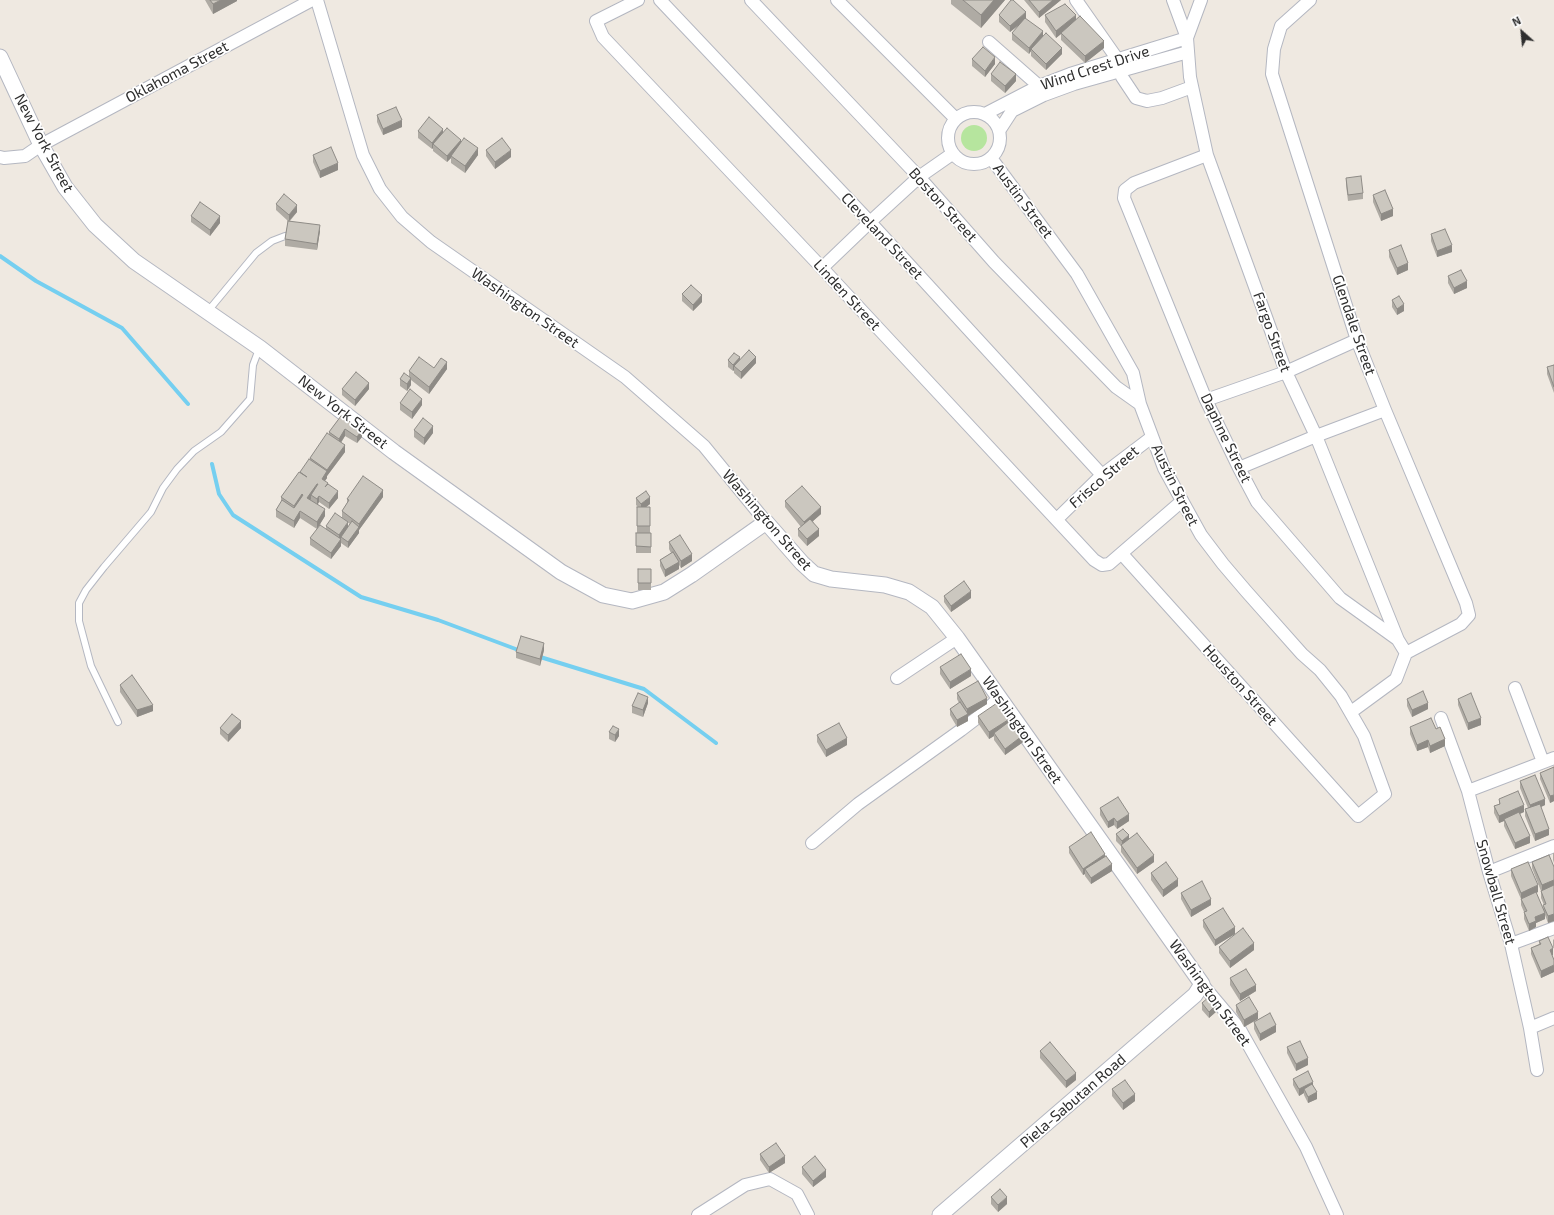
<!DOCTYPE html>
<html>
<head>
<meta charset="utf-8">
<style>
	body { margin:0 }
	#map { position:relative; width:1554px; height:1215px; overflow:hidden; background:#efe9e1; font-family:"Exo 2",sans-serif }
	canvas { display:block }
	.north { position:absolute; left:1502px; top:12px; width:40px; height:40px; -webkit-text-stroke:3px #fff; paint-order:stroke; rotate:333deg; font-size:11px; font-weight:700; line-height:16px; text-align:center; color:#2e2e2e }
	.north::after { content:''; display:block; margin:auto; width:14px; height:18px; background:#2e2e2e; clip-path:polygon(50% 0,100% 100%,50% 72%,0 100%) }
</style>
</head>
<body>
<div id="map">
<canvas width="1554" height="1215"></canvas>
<div class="north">N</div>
</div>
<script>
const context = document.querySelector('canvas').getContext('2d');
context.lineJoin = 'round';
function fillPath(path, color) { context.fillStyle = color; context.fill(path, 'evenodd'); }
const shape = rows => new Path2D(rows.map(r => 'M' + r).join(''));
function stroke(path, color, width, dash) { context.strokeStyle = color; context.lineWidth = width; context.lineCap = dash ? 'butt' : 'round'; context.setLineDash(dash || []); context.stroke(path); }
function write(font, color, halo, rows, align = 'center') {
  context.font = font + ' "Exo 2",sans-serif'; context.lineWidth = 3.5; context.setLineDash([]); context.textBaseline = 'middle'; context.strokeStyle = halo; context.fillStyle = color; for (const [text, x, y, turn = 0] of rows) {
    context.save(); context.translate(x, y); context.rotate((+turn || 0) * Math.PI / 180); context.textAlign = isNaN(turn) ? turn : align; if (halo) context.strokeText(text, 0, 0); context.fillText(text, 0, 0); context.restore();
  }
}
const green = shape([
	'961 138a13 13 0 1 1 26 0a13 13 0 1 1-26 0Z'
]);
const stream = shape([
	[0,256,36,281,122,328,188,404],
	[212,464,219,494,233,515,361,597,438,620,521,651],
	[537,656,644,689,716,743]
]);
const service = shape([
	[208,311,256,253,272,241,285,236],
	[118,722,91,666,79,621,79,603,86,590,104,567,151,512,163,488,177,469,194,451,221,432,250,399,253,365,259,349]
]);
const minor = shape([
	[317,0,363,155,380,189,402,217,431,242,625,377,704,446,766,522],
	[638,0,596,21,603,37,822,268,1094,560,1102,565,1109,564,1182,501],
	[660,0,870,222,1102,475],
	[751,0,919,177,994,262,1116,387,1140,404],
	[837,0,956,119],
	[1076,0,1118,60,1122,77,1136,98,1147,101,1162,98,1192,87],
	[1173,0,1187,38],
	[1201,0,1187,38,1190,77,1207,155,1286,372,1316,436,1398,640,1406,653],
	[1310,0,1281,26,1274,49,1272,74,1357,340,1385,410,1466,603,1469,615,1461,624,1406,653,1396,679,1351,712],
	[989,42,1039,86],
	'948 138a26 26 0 1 1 52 0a26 26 0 1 1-52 0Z',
	[985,114,1039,86,1070,74,1187,38],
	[999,131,1012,111,1044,95,1074,84,1188,52],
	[1207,155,1134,183,1125,190,1124,198,1206,400,1239,468,1257,502,1340,598,1397,639],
	[0,157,4,158,25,156,41,145,312,0],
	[991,158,1077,274,1133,373,1140,404,1164,468,1201,535,1223,564,1246,591,1302,654,1320,670,1341,696,1364,736,1385,794,1358,816,1122,554],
	[822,268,870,222,919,177,952,154],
	[1206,400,1286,372,1357,340],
	[1239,468,1316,436,1385,410],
	[1057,519,1102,475,1152,437],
	[897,678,957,638],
	[1515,688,1543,762],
	[1441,718,1468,791,1489,872,1511,944,1530,1028,1537,1070],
	[1468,791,1554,758],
	[812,843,858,804,961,730,982,714,999,698],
	[1489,872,1554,846],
	[1511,944,1554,928],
	[1202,984,1239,1028,1306,1147,1337,1215],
	[1530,1028,1554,1018],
	[698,1215,745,1185,770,1179,797,1194,808,1215]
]);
const tertiary = shape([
	[0,57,41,145,65,187,95,225,134,261,260,348,394,452,561,572,603,595,632,601,664,592,691,575,766,522,802,563,814,574,831,579,885,585,909,592,932,607,957,638,1202,984,1195,995,940,1215]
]);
const wall = shape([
	[205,0,237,0,237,1,213,14],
	[951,0,1005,0,981,28,951,4],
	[1024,0,1061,0,1039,18],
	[999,15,1026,19,1043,36,1062,54,1046,70,1031,56,1031,51,1029,54,1012,40,1012,33,1019,25,1010,32,999,22],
	[1045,15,1076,20,1104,48,1085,63,1061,40,1061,34,1056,38,1045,22],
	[972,59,995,64,985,77,972,66],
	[991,74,1016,81,1005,93,991,81],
	[377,115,402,127,383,135,377,122],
	[418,131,443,132,461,143,478,155,465,173,451,163,451,158,447,162,433,151,433,148,432,149,418,138],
	[486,150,511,157,495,169,486,156],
	[313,155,338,170,320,178,313,162],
	[1346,178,1363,193,1363,199,1348,201,1346,185],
	[1373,195,1393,216,1381,221,1373,202],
	[276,204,297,212,290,221,320,231,317,250,285,246,285,239,288,221,276,210],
	[191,216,220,223,210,236,191,222],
	[1431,234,1452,252,1437,257,1431,241],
	[1389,250,1408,270,1397,275,1389,257],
	[1448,276,1467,288,1454,294,1448,283],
	[682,294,702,302,693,311,682,301],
	[1392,300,1404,311,1397,315,1392,307],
	[728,360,740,360,756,363,741,379,734,373,734,370,733,371,728,367],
	[1554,365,1554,393,1547,374,1547,367],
	[434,368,447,369,429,394,411,380,411,385,407,391,400,386,400,379,409,376,409,371],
	[342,389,369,389,355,406,342,395],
	[400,403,422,405,412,419,400,410],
	[341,416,362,437,357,443,345,436,341,443,345,452,327,476,327,478,325,481,338,498,329,509,319,502,318,504,325,516,317,529,300,518,294,528,276,517,276,510,281,502,281,497,300,473,300,472,310,459,310,458,329,434,329,432],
	[414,430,433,433,424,445,414,437],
	[383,497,359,530,359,533,348,548,341,543,341,539,341,546,331,559,310,545,310,538,326,529,326,526,348,527,350,524,342,518,342,511,347,503,347,499],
	[636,498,650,504,646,507,650,507,650,533,637,533,637,507,638,507,636,505],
	[785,501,821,514,813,521,819,536,807,546,798,536,798,529,801,527,785,507],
	[636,533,651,533,651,553,636,553],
	[669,542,692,561,681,568,679,565,679,569,665,577,660,566,660,560,671,553,669,549],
	[638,569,651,569,651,590,638,590],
	[944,596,971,598,951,612,944,602],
	[544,650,540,666,516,658,516,652],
	[940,667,971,676,950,689,940,674],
	[120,685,153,711,137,717,120,692],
	[957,693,987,704,968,716,968,721,957,727,950,715,950,709,959,703,957,699],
	[1407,699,1428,709,1412,717,1407,706],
	[1458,699,1481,725,1468,730,1458,705],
	[648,703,643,717,632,713,632,706],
	[978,716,1011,720,1026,740,1005,755,994,740,994,736,989,739,978,723],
	[1410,727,1436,729,1445,746,1430,753,1428,747,1417,751,1410,734],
	[220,728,241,728,228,742,220,734],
	[609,732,619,736,615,742,609,739],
	[817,735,847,745,826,757,817,742],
	[1554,767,1554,801,1550,803,1540,779,1540,773],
	[1520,781,1545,805,1541,807,1549,835,1535,841,1525,816,1525,809,1528,808,1520,788],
	[1499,799,1524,812,1520,814,1530,843,1515,849,1504,826,1504,821,1499,823,1494,813,1494,806,1499,804],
	[1100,808,1129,821,1117,829,1114,825,1108,828,1100,815],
	[1116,834,1129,839,1154,862,1137,874,1121,852,1121,846,1116,841],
	[1069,847,1112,871,1091,884,1085,876,1085,874,1083,875,1069,853],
	[1553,853,1554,853,1554,863,1553,860],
	[1532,862,1554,867,1554,921,1548,923,1545,915,1545,919,1536,923,1536,927,1529,931,1524,919,1524,912,1521,905,1521,899,1511,876,1511,869,1538,892,1536,893,1543,909,1544,905,1541,898,1541,891,1532,868],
	[1151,873,1178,886,1163,897,1151,880],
	[1181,893,1211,905,1191,917,1181,899],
	[1203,920,1235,934,1215,946,1203,927],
	[1554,939,1554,949,1553,946,1553,940],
	[1539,941,1553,955,1552,955,1554,960,1554,972,1541,978,1531,954,1531,948,1539,944],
	[1219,947,1254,950,1230,968,1219,953],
	[1230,978,1256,991,1240,1001,1230,985],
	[1202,1003,1217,1011,1209,1018,1202,1010],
	[1236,1005,1258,1019,1244,1027,1236,1012],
	[1254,1022,1276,1032,1260,1041,1254,1029],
	[1287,1047,1308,1065,1296,1071,1287,1053],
	[1040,1051,1076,1080,1066,1088,1040,1058],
	[1293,1079,1313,1085,1317,1099,1308,1103,1304,1095,1304,1093,1299,1096,1293,1085],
	[1112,1089,1135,1101,1123,1110,1112,1096],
	[760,1154,785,1163,769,1173,760,1160],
	[802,1167,826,1177,813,1187,802,1174],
	[991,1197,1007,1204,998,1212,991,1204]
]);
const shadedWall = shape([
	[221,0,237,0,237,1,213,14,213,4],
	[994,0,1005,0,981,28,981,15],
	[1053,0,1061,0,1039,18,1039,12],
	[1026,12,1026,19,1010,32,1010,26],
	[1076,15,1076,22,1056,38,1056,31],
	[1043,31,1043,38,1031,49,1031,51,1029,54,1029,48],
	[1104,41,1104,48,1085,63,1085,56],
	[1062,48,1062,54,1046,70,1046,64],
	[995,57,995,64,985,77,985,71],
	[1016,74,1016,81,1005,93,1005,86],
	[402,120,402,127,383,135,383,129],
	[443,129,443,136,433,144,433,148,432,149,432,143],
	[461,140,461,146,451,156,451,158,447,162,447,156],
	[478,148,478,155,465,173,465,166],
	[511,150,511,157,495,169,495,162],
	[338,163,338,170,320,178,320,171],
	[297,205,297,212,289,221,289,215],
	[1393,209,1393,216,1381,221,1381,214],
	[220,216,220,223,210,236,210,230],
	[320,225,320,231,317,250,317,244],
	[1452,245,1452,252,1437,257,1437,251],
	[1408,263,1408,270,1397,275,1397,268],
	[1467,281,1467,288,1454,294,1454,288],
	[702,295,702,302,693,311,693,305],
	[1404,304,1404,311,1397,315,1397,309],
	[740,357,740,364,734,366,734,370,733,371,733,365],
	[756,357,756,363,741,379,741,372],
	[447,362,447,369,429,394,429,387],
	[411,378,411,385,407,391,407,384],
	[369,383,369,389,355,406,355,400],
	[422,399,422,405,412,419,412,412],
	[433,426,433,433,424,445,424,438],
	[345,429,345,436,339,445,339,439],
	[362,430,362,437,357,443,357,437],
	[345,445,345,452,327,476,327,470],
	[327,471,327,478,322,485,322,479],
	[317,484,317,490,311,495,311,499,307,504,307,498],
	[383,490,383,497,359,530,359,524],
	[338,491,338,498,329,509,329,503],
	[302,494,302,500,294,512,294,506],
	[319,496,319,502,317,505,317,499],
	[650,497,650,504,641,511,641,504],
	[821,507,821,514,804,529,804,522],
	[325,509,325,516,317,529,317,522],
	[300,511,300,518,294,528,294,521],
	[348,522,348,529,341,537,341,539,339,541,339,535],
	[359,527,359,533,348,548,348,542],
	[819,529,819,536,807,546,807,539],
	[341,539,341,546,331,559,331,553],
	[692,554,692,561,681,568,681,561],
	[679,562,679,569,665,577,665,570],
	[971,591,971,598,951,612,951,606],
	[544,643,544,650,540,666,540,659],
	[971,669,971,676,950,689,950,682],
	[648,697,648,703,643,717,643,710],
	[987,698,987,704,968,716,968,721,957,727,957,720,967,714,967,709],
	[1428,703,1428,709,1412,717,1412,710],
	[153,705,153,711,137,717,137,710],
	[1011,718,1011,724,994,733,994,736,989,739,989,732],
	[1481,718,1481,725,1468,730,1468,723],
	[241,721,241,728,228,742,228,735],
	[619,729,619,736,615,742,615,735],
	[1026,733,1026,740,1005,755,1005,749],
	[847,738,847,745,826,757,826,750],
	[1445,739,1445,746,1430,753,1430,746],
	[1428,740,1428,747,1417,751,1417,745],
	[1554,795,1554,801,1550,803,1550,796],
	[1545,799,1545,805,1530,812,1530,805],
	[1524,805,1524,812,1505,820,1504,819,1504,821,1499,823,1499,816],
	[1129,814,1129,821,1117,829,1117,822],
	[1114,818,1114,825,1108,828,1108,822],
	[1549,829,1549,835,1535,841,1535,834],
	[1129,835,1129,842,1122,846,1122,841],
	[1530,836,1530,843,1515,849,1515,843],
	[1105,854,1105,861,1085,869,1085,874,1083,875,1083,869],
	[1154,855,1154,862,1137,874,1137,868],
	[1112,864,1112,871,1091,884,1091,878],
	[1178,879,1178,886,1163,897,1163,890],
	[1554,880,1554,886,1542,892,1542,885],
	[1538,885,1538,892,1521,899,1521,893],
	[1211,899,1211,905,1191,917,1191,910],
	[1545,913,1545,919,1536,923,1536,927,1529,931,1529,924,1535,917],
	[1554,914,1554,921,1548,923,1548,916],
	[1235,927,1235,934,1215,946,1215,940],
	[1254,943,1254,950,1230,968,1230,961],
	[1553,948,1553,955,1550,956,1550,950],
	[1554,965,1554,972,1541,978,1541,971],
	[1256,985,1256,991,1240,1001,1240,994],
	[1217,1004,1217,1011,1209,1018,1209,1012],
	[1258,1012,1258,1019,1244,1027,1244,1020],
	[1276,1025,1276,1032,1260,1041,1260,1034],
	[1308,1058,1308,1065,1296,1071,1296,1064],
	[1076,1073,1076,1080,1066,1088,1066,1081],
	[1313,1082,1313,1088,1304,1089,1304,1093,1299,1096,1299,1089],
	[1317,1092,1317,1099,1308,1103,1308,1097],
	[1135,1094,1135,1101,1123,1110,1123,1103],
	[785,1156,785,1163,769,1173,769,1167],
	[826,1170,826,1177,813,1187,813,1181],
	[1007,1197,1007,1204,998,1212,998,1205]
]);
const building = shape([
	[210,0,221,0,213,4,210,0],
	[963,0,994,0,981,15,963,0],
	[1011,0,1013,0,1026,12,1010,26,999,15,1011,0],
	[1029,0,1053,0,1039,12,1029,0],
	[1065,4,1076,15,1056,31,1045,15,1065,4],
	[1080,16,1104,41,1085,56,1061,33,1080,16],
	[1025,18,1043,31,1029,48,1012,33,1025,18],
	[1046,33,1062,48,1046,64,1031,49,1046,33],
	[983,47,995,57,985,71,972,59,983,47],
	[1000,62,1016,74,1005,86,991,74,1000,62],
	[396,107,402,120,383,129,377,115,396,107],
	[429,117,443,129,432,143,418,131,429,117],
	[447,128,461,140,447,156,433,144,447,128],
	[464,138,478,148,465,166,451,156,464,138],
	[502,138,511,150,495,162,486,150,502,138],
	[331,147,338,163,320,171,313,155,331,147],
	[1361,176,1363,193,1348,195,1346,178,1361,176],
	[1385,190,1393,209,1381,214,1373,195,1385,190],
	[284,194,297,205,289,215,276,204,284,194],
	[200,202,220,216,210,230,191,216,200,202],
	[288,221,320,225,317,244,285,239,288,221],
	[1445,229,1452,245,1437,251,1431,234,1445,229],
	[1401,245,1408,263,1397,268,1389,250,1401,245],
	[1461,270,1467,281,1454,288,1448,276,1461,270],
	[691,285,702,295,693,305,682,294,691,285],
	[1399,296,1404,304,1397,309,1392,300,1399,296],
	[749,350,756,357,741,372,734,366,749,350],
	[734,353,740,357,733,365,728,360,734,353],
	[419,357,434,368,441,358,447,362,429,387,409,371,419,357],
	[1554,365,1554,387,1547,367,1554,365],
	[356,372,369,383,355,400,342,389,356,372],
	[404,373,411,378,407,384,400,379,404,373],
	[410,389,422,399,412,412,400,403,410,389],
	[341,416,362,430,357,437,345,429,339,439,329,432,341,416],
	[423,418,433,426,424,438,414,430,423,418],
	[327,433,345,445,327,470,310,458,327,433],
	[309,459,327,471,322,479,328,483,325,487,328,484,338,491,329,503,319,496,317,499,311,495,318,484,317,484,307,498,325,509,317,522,300,511,294,521,276,510,282,500,294,508,303,495,302,494,294,506,281,497,299,472,307,477,300,472,309,459],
	[363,476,383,490,359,524,342,511,349,500,347,499,363,476],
	[802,486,821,507,804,522,785,501,802,486],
	[646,491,650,497,641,504,636,498,646,491],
	[637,507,650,507,650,526,637,526,637,507],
	[335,513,348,522,339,535,326,526,335,513],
	[810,519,819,529,807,539,798,529,810,519],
	[352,521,359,527,348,542,341,537,352,521],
	[320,525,341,539,331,553,310,538,320,525],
	[636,533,651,533,651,547,636,546,636,533],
	[680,535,692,554,681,561,669,542,680,535],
	[673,552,679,562,665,570,660,560,673,552],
	[638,569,651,569,651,583,638,583,638,569],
	[964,581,971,591,951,606,944,596,964,581],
	[521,636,544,643,540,659,516,652,521,636],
	[961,654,971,669,950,682,940,667,961,654],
	[132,675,153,705,137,710,120,685,132,675],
	[978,681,987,698,967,709,957,693,978,681],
	[1423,691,1428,703,1412,710,1407,699,1423,691],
	[638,693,648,697,643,710,632,706,638,693],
	[1471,693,1481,718,1468,723,1458,699,1471,693],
	[1000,701,1011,718,989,732,978,716,1000,701],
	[960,702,968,714,957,720,950,709,960,702],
	[232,714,241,721,228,735,220,728,232,714],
	[1014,718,1026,733,1005,749,994,733,1014,718],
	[1431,718,1436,729,1440,727,1445,739,1430,746,1428,740,1417,745,1410,727,1431,718],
	[839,723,847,738,826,750,817,735,839,723],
	[613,726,619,729,615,735,609,732,613,726],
	[1554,767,1554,795,1550,796,1540,773,1554,767],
	[1535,775,1545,799,1530,805,1520,781,1535,775],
	[1518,791,1524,805,1499,816,1494,806,1500,804,1499,799,1518,791],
	[1118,797,1129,814,1117,822,1114,818,1108,822,1100,808,1118,797],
	[1540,804,1549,829,1535,834,1525,809,1540,804],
	[1519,812,1530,836,1515,843,1504,819,1519,812],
	[1123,829,1129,835,1122,841,1116,834,1123,829],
	[1091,832,1105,854,1083,869,1069,847,1091,832],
	[1137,833,1154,855,1137,868,1121,845,1137,833],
	[1549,855,1554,867,1554,880,1542,885,1532,862,1549,855],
	[1106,856,1112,864,1091,878,1085,869,1106,856],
	[1166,862,1178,879,1163,890,1151,873,1166,862],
	[1528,862,1538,885,1521,893,1511,869,1528,862],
	[1202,881,1211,899,1191,910,1181,893,1202,881],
	[1554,885,1554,914,1548,916,1543,905,1546,904,1541,891,1554,885],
	[1536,892,1545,913,1535,917,1536,921,1529,924,1524,912,1527,911,1521,899,1536,892],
	[1223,908,1235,927,1215,940,1203,920,1223,908],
	[1243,928,1254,943,1230,961,1219,947,1243,928],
	[1548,937,1553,948,1550,950,1554,960,1554,965,1541,971,1531,948,1541,944,1539,941,1548,937],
	[1246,969,1256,985,1240,994,1230,978,1246,969],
	[1210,996,1217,1004,1209,1012,1202,1003,1210,996],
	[1249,997,1258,1012,1244,1020,1236,1005,1249,997],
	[1270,1013,1276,1025,1260,1034,1254,1022,1270,1013],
	[1300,1041,1308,1058,1296,1064,1287,1047,1300,1041],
	[1050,1042,1076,1073,1066,1081,1040,1051,1050,1042],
	[1308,1071,1313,1082,1299,1089,1293,1079,1308,1071],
	[1125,1080,1135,1094,1123,1103,1112,1089,1125,1080],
	[1312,1084,1317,1092,1308,1097,1304,1089,1312,1084],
	[776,1143,785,1156,769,1167,760,1154,776,1143],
	[815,1156,826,1170,813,1181,802,1167,815,1156],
	[1000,1189,1007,1197,998,1205,991,1197,1000,1189]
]);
const streetNames = [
	["Wind Crest Drive",1095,68,-18],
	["Oklahoma Street",177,72,-28],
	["New York Street",44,143,62],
	["Austin Street",1023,201,53],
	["Boston Street",943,205,48],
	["Cleveland Street",882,236,47],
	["Linden Street",847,295,47],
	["Washington Street",525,308,35],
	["Glendale Street",1354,325,71],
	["Fargo Street",1272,332,70],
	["New York Street",343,412,38],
	["Daphne Street",1226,438,64],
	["Frisco Street",1104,477,-41],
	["Austin Street",1175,485,64],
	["Washington Street",767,520,49],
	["Houston Street",1240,685,48],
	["Washington Street",1022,730,55],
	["Snowball Street",1496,892,74],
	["Washington Street",1210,993,54],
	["Piela-Sabutan Road",1073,1101,-41]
];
fillPath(green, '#b6e59e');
stroke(stream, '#75cff0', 4);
stroke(service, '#b4b7c1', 8);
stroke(minor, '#b4b7c1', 14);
stroke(tertiary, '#b4b7c1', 17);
stroke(service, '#fff', 6);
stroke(minor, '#fff', 12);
stroke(tertiary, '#fff', 15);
fillPath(wall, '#afaba4');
fillPath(shadedWall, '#8e8b86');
fillPath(building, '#cbc7bf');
stroke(building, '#8e8b86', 1);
write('15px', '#2e2e2e', '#fff', streetNames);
</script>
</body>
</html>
